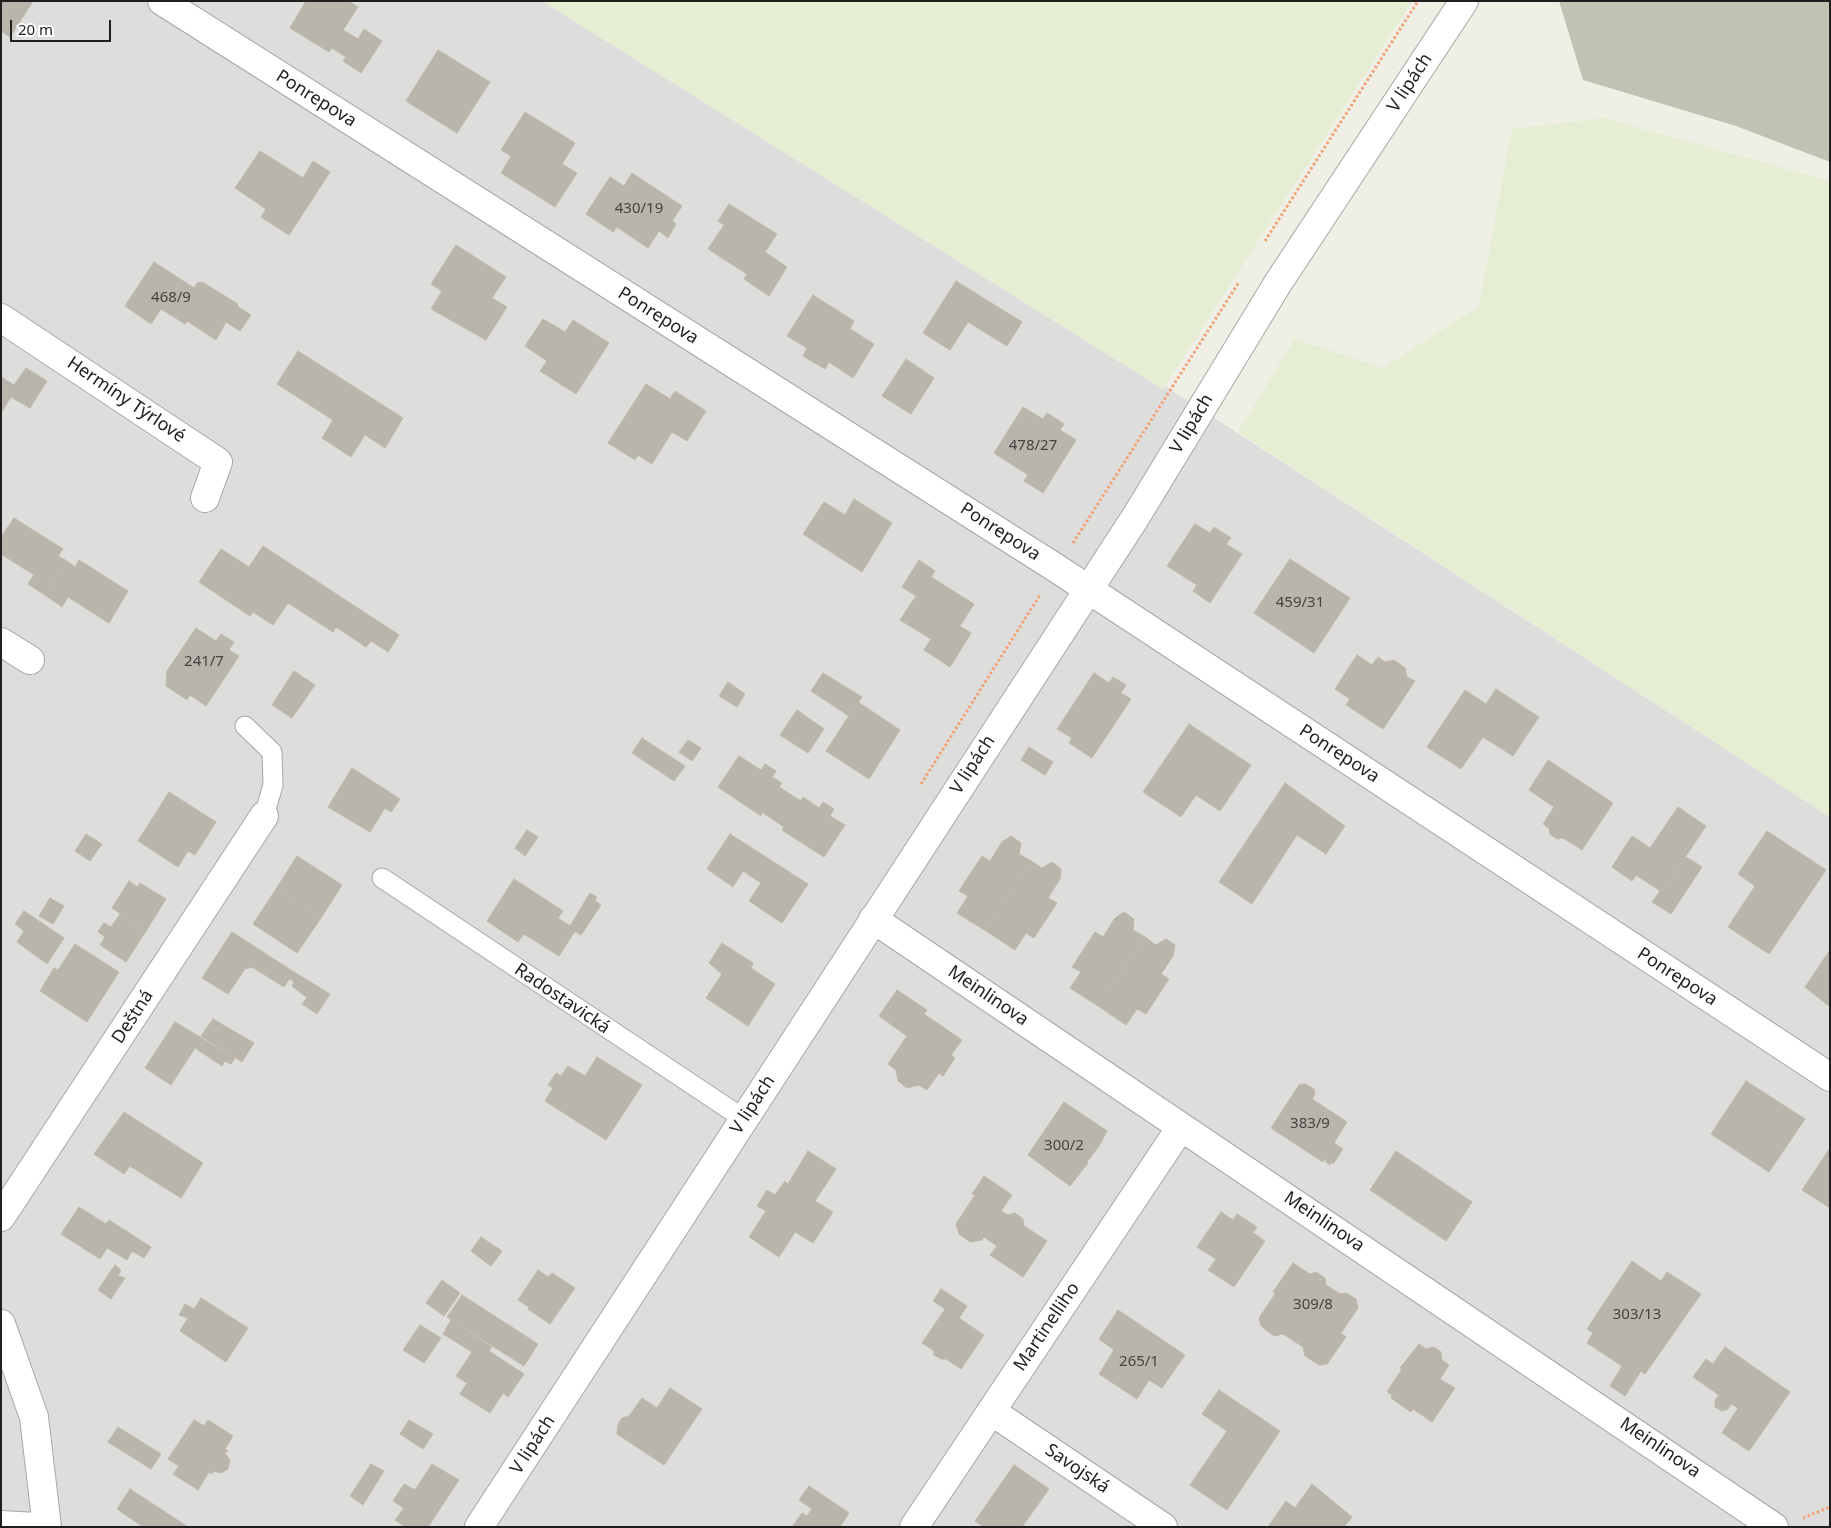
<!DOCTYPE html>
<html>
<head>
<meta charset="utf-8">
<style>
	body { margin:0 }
	#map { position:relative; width:1831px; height:1528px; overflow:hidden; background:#efefe6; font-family:"Noto Sans",sans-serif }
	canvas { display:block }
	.frame { position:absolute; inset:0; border:2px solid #1f1f1f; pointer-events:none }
	.scale { position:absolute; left:10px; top:20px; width:101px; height:22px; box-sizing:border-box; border:2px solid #1f1f1f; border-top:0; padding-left:6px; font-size:15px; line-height:18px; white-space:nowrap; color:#1f1f1f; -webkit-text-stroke:4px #fff; paint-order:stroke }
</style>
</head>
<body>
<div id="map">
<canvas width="1831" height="1528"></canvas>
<div class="frame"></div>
<div class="scale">20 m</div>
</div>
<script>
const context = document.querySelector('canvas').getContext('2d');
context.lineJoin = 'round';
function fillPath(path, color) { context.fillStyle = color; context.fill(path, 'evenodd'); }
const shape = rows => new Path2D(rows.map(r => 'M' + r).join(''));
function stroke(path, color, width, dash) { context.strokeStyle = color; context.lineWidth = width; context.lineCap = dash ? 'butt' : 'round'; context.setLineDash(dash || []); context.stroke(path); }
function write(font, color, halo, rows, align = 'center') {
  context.font = font + ' "Noto Sans",sans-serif'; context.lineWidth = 4; context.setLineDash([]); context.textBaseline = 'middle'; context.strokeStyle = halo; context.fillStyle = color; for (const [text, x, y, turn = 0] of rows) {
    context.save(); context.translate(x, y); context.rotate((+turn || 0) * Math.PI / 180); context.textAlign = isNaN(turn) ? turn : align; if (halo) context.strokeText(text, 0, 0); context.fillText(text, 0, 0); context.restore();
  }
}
const residential = shape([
	[1,1,542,1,1163,389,1165,386,1830,817,1830,1527,1,1527]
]);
const construction = shape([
	[1559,1,1830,1,1830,162,1736,126,1583,80]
]);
const farmland = shape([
	[542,1,1412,1,1163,389],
	[1604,118,1830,181,1830,817,1238,432,1295,339,1383,368,1479,306,1512,129]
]);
const building = shape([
	[1,1,33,1,10,37,1,31,1,1],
	[306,1,349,1,358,7,343,30,358,39,364,29,382,41,361,73,343,61,346,57,332,48,329,52,290,28,306,1],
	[438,50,490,82,457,133,406,101,438,50],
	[525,112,575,143,562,164,577,173,555,207,501,173,511,156,501,150,525,112],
	[260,151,303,178,313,161,330,172,289,235,261,217,266,209,235,188,260,151],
	[632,173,682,206,672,221,676,224,668,238,659,231,648,248,617,227,613,232,586,214,610,177,624,186,632,173],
	[729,204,777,234,765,252,787,267,769,296,744,279,747,274,708,249,724,225,718,221,729,204],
	[456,245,506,277,492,298,507,307,486,340,431,309,442,291,431,284,456,245],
	[154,262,194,288,197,283,202,282,238,304,237,306,251,315,240,331,226,322,216,340,187,321,185,324,161,309,151,324,125,306,154,262],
	[956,281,1022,322,1007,346,968,322,950,350,923,333,956,281],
	[813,295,854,321,850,329,874,344,853,378,829,362,825,369,803,356,807,348,787,336,813,295],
	[543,319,565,332,573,320,609,343,576,394,540,371,547,361,525,346,543,319],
	[298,351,403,418,385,448,365,435,351,457,322,438,333,420,277,384,298,351],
	[906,359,934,378,911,414,882,396,906,359],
	[26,368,47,381,30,408,11,397,1,413,1,377,14,385,26,368],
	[646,384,670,399,675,391,706,411,687,441,672,432,652,464,638,455,635,460,608,443,646,384],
	[1023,407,1043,419,1047,413,1064,424,1060,430,1076,440,1043,493,1024,481,1028,475,994,453,1023,407],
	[854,499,892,523,862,572,803,534,824,502,845,515,854,499],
	[14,518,63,549,58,556,67,561,45,595,28,584,34,575,1,554,1,537,14,518],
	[1195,524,1210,533,1214,527,1231,538,1226,544,1242,554,1210,603,1193,591,1197,585,1167,566,1195,524],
	[263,546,399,635,388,652,371,641,366,647,336,627,333,632,288,603,273,625,253,612,250,616,199,582,221,549,249,567,263,546],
	[1290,559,1350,598,1314,653,1254,613,1290,559],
	[79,560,128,591,109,623,68,597,62,607,45,595,67,561,75,567,79,560],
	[919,560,935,571,931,577,974,604,960,626,971,633,950,667,924,650,931,639,900,620,916,596,902,587,919,560],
	[196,628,216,641,221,634,234,642,229,650,239,656,206,706,190,695,187,700,166,686,167,671,196,628],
	[1357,655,1372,665,1378,657,1385,662,1394,660,1405,668,1407,677,1415,681,1383,729,1346,705,1350,699,1335,689,1357,655],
	[294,671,315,685,292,718,272,705,294,671],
	[823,673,862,697,849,716,811,691,823,673],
	[1094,673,1109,683,1113,677,1126,685,1121,693,1131,699,1092,758,1069,743,1072,738,1057,729,1094,673],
	[728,682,745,694,737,707,719,696,728,682],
	[1496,689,1539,717,1513,756,1483,737,1461,769,1427,747,1465,690,1486,704,1496,689],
	[858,702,900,730,869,779,826,751,858,702],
	[797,710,824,729,808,753,780,735,797,710],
	[1189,724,1251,765,1220,811,1196,795,1181,817,1143,792,1189,724],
	[642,738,685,766,674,781,632,753,642,738],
	[688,740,701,748,692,761,679,752,688,740],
	[1029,747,1053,762,1045,775,1021,760,1029,747],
	[739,756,761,770,765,764,776,771,772,777,782,783,779,787,801,801,803,797,819,808,823,802,834,809,830,816,845,825,824,857,782,830,784,827,762,812,761,816,718,787,739,756],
	[1548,760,1613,803,1582,850,1563,838,1557,839,1550,834,1549,828,1543,824,1554,807,1529,790,1548,760],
	[352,768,400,799,391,812,385,808,370,832,328,807,352,768],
	[1285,783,1345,826,1326,854,1297,835,1252,904,1219,882,1285,783],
	[169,792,216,822,195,855,188,851,178,867,138,841,169,792],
	[1678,807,1706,826,1662,892,1636,875,1632,881,1612,867,1632,836,1650,848,1678,807],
	[527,830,538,837,525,856,515,848,527,830],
	[1767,831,1826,870,1769,954,1728,927,1755,886,1738,874,1767,831],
	[86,834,102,844,90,861,75,851,86,834],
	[730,834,808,884,782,923,749,901,761,883,743,871,733,887,707,869,730,834],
	[1011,836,1021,843,1019,854,1031,861,986,931,957,913,968,896,959,891,982,856,990,861,1002,842,1011,836],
	[297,856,342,885,321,918,276,889,297,856],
	[1686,857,1702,867,1671,914,1652,902,1660,891,1662,892,1686,857],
	[1031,861,1042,868,1052,862,1061,869,1060,879,1048,898,1057,903,1034,938,1026,933,1015,950,986,931,1031,861],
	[514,879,563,911,558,918,570,926,590,893,597,897,595,901,601,905,581,935,575,931,559,956,524,934,518,942,487,921,514,879],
	[129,881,137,887,140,883,166,899,146,931,112,908,129,881],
	[276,889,321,918,297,953,253,924,276,889],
	[50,898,64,906,53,924,39,916,50,898],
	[24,911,64,938,47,964,17,942,24,931,15,924,24,911],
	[1124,912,1134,919,1133,930,1145,937,1098,1006,1070,988,1081,972,1072,967,1095,932,1103,937,1115,918,1124,912],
	[120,914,146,931,126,962,100,945,105,937,98,932,104,923,111,927,120,914],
	[232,932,294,972,284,987,252,967,245,969,228,994,202,978,232,932],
	[1145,937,1156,945,1166,939,1175,945,1173,956,1161,974,1169,979,1146,1014,1137,1009,1126,1025,1098,1006,1145,937],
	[722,943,753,963,751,968,775,984,748,1026,706,998,722,974,709,963,722,943],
	[75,944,119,972,87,1022,40,991,54,968,58,970,75,944],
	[1830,950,1830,1007,1805,987,1830,950],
	[294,972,330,994,317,1014,302,1004,307,998,292,986,294,982,290,979,294,972],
	[897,990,927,1010,924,1014,962,1040,951,1055,955,1058,943,1076,939,1073,927,1090,919,1085,907,1088,898,1081,896,1070,888,1064,907,1036,879,1016,897,990],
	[213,1019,254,1043,242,1062,201,1036,213,1019],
	[175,1022,235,1058,231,1064,225,1061,222,1066,195,1048,171,1085,145,1068,175,1022],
	[597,1057,642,1085,606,1140,545,1101,553,1088,548,1085,556,1073,561,1076,568,1066,585,1076,597,1057],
	[1746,1081,1805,1119,1769,1172,1711,1134,1746,1081],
	[1305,1084,1314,1089,1315,1094,1312,1099,1347,1122,1334,1143,1343,1149,1333,1164,1331,1162,1330,1165,1326,1162,1325,1158,1323,1162,1271,1128,1299,1085,1305,1084],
	[1064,1102,1107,1131,1099,1146,1087,1162,1088,1163,1070,1186,1028,1155,1064,1102],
	[124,1112,203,1163,181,1198,130,1166,124,1174,94,1154,124,1112],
	[1830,1148,1830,1208,1802,1190,1830,1148],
	[808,1151,836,1169,815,1201,833,1212,813,1243,795,1232,779,1257,749,1237,766,1211,757,1206,767,1190,775,1195,785,1181,788,1184,808,1151],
	[1396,1151,1472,1202,1446,1241,1370,1190,1396,1151],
	[984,1176,1012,1195,1001,1211,1008,1215,1015,1213,1023,1219,1024,1226,1047,1241,1023,1277,990,1255,997,1246,984,1237,982,1240,970,1242,959,1234,956,1224,975,1195,972,1194,984,1176],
	[79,1207,106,1224,109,1220,151,1247,144,1258,132,1251,127,1260,107,1248,100,1259,61,1234,79,1207],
	[1221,1212,1233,1220,1237,1214,1257,1227,1253,1233,1265,1241,1234,1287,1208,1270,1216,1259,1197,1247,1221,1212],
	[481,1237,502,1251,491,1266,471,1251,481,1237],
	[1632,1261,1661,1281,1667,1272,1701,1294,1645,1374,1641,1371,1625,1396,1610,1386,1622,1366,1587,1343,1593,1333,1587,1329,1632,1261],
	[1293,1263,1310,1274,1316,1272,1325,1278,1326,1285,1340,1294,1346,1293,1356,1299,1358,1308,1341,1333,1346,1337,1327,1364,1319,1365,1305,1356,1303,1347,1283,1334,1274,1336,1261,1326,1259,1318,1275,1294,1273,1292,1293,1263],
	[115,1265,121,1270,118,1276,125,1278,111,1299,98,1290,115,1265],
	[538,1270,548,1277,552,1273,575,1288,550,1324,528,1309,529,1307,518,1300,538,1270],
	[442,1280,460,1293,444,1316,426,1303,442,1280],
	[941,1289,967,1306,959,1318,984,1335,961,1369,946,1359,941,1359,934,1355,933,1350,922,1343,945,1309,933,1301,941,1289],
	[462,1295,538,1344,524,1366,447,1317,462,1295],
	[201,1298,248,1328,226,1362,180,1331,188,1318,179,1315,185,1304,194,1309,201,1298],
	[1118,1310,1185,1355,1162,1388,1149,1380,1137,1399,1099,1374,1114,1350,1099,1339,1118,1310],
	[451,1320,492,1347,489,1351,524,1374,508,1397,503,1393,490,1413,460,1394,467,1383,456,1376,472,1352,443,1334,451,1320],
	[420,1325,441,1338,424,1363,403,1350,420,1325],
	[1419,1344,1426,1349,1434,1347,1441,1352,1442,1360,1449,1365,1440,1379,1455,1388,1432,1422,1413,1409,1411,1412,1391,1398,1392,1395,1387,1392,1402,1369,1400,1368,1419,1344],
	[1725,1347,1790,1392,1749,1451,1722,1433,1738,1408,1731,1404,1728,1409,1722,1411,1715,1407,1715,1400,1719,1395,1693,1377,1706,1359,1713,1364,1725,1347],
	[670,1388,702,1409,664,1465,617,1434,618,1424,622,1418,629,1416,642,1398,657,1408,670,1388],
	[1219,1390,1280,1431,1227,1510,1190,1485,1227,1431,1202,1414,1219,1390],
	[194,1420,204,1426,208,1420,233,1436,225,1449,228,1451,225,1453,230,1460,228,1469,221,1473,214,1471,212,1474,209,1472,198,1490,173,1474,179,1466,168,1459,194,1420],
	[409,1420,433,1434,423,1449,400,1434,409,1420],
	[118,1427,161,1454,151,1469,108,1442,118,1427],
	[371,1464,384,1471,363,1505,350,1496,371,1464],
	[432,1464,459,1480,428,1527,406,1527,395,1520,404,1508,393,1501,404,1484,415,1490,432,1464],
	[1014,1465,1049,1489,1022,1527,984,1527,975,1521,1014,1465],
	[1312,1484,1352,1517,1344,1527,1268,1527,1286,1501,1295,1508,1312,1484],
	[809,1486,849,1513,840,1527,792,1527,802,1513,807,1516,812,1509,799,1500,809,1486],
	[130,1489,188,1527,143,1527,117,1509,130,1489]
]);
const path = shape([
	[1265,241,1418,1],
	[1073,543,1239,282],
	[921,784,1040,595],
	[1803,1518,1830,1507]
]);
const service = shape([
	[245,726,272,752,273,785,264,816],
	[382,878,744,1119]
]);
const minor = shape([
	[162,1,1056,568,1830,1077],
	[1,318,218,462,205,498],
	[1,642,30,660],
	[873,919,1774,1527],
	[1,1217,264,816],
	[991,1411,1163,1527],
	[1,1525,37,1527],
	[914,1527,1181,1127]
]);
const tertiary = shape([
	[1,1324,34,1417,47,1527],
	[479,1527,1135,518,1278,283,1464,1]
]);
const numberNames = [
	["430/19",639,209],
	["468/9",171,298],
	["478/27",1033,446],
	["459/31",1300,603],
	["241/7",204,662],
	["383/9",1310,1124],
	["300/2",1064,1146],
	["309/8",1313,1305],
	["303/13",1637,1315],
	["265/1",1139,1362]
];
const streetNames = [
	["V lipách",1410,83,-57],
	["Ponrepova",316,99,32],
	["Ponrepova",658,316,32],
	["Hermíny Týrlové",126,400,34],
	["V lipách",1192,424,-59],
	["Ponrepova",1000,532,33],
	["Ponrepova",1339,754,33],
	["V lipách",973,765,-57],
	["Ponrepova",1677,977,33],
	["Meinlinova",988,996,34],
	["Radostavická",562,999,34],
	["Deštná",133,1017,-57],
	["V lipách",753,1105,-57],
	["Meinlinova",1324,1222,34],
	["Martinelliho",1047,1327,-56],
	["V lipách",533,1445,-57],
	["Meinlinova",1660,1448,34],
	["Savojská",1077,1469,34]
];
fillPath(residential, '#dddddc');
fillPath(construction, '#bfc4b2');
fillPath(farmland, '#e5edd3');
fillPath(building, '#b9b5ac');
stroke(building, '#c0b9a9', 1);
stroke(service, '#a6a6a6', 21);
stroke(minor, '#a6a6a6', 30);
stroke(tertiary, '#a6a6a6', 30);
stroke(path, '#f3a074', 3, [2.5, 2.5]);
stroke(service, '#fff', 19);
stroke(minor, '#fff', 28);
stroke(tertiary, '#fff', 28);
write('15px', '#464442', null, numberNames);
write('18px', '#1f1f1f', '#fff', streetNames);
</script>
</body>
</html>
